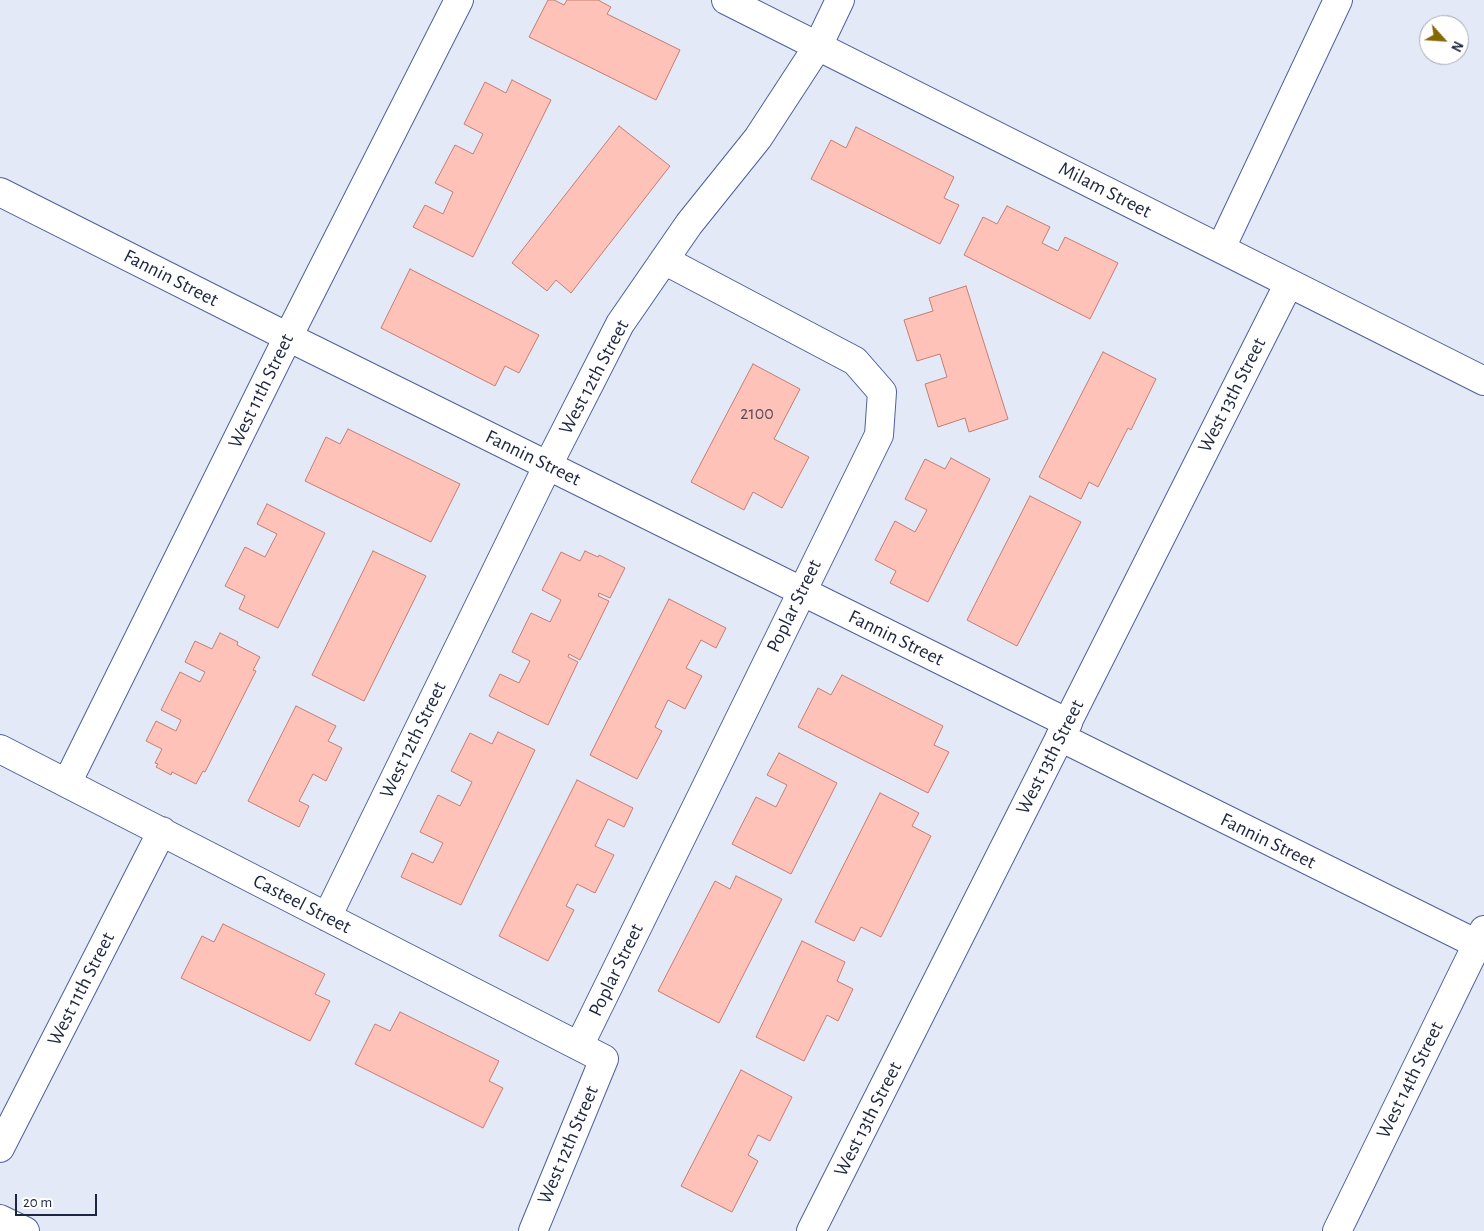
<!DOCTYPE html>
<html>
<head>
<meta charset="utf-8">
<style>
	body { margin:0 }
	#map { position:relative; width:1484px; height:1231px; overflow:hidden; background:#e3e9f6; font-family:"Alegreya Sans",sans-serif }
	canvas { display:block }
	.north { position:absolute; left:1419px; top:15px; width:50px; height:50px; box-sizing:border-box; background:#fff; border:1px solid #a5a8b2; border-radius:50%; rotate:116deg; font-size:14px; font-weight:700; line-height:20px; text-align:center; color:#1d263e }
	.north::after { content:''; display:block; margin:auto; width:18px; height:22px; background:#866803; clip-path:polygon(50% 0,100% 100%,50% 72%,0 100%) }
	.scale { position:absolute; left:15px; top:1194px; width:82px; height:22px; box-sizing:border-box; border:2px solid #1d263e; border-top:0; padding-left:6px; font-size:15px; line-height:18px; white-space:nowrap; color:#1d263e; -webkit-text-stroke:4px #fff; paint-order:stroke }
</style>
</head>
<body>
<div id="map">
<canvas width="1484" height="1231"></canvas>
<div class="north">N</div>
<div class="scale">20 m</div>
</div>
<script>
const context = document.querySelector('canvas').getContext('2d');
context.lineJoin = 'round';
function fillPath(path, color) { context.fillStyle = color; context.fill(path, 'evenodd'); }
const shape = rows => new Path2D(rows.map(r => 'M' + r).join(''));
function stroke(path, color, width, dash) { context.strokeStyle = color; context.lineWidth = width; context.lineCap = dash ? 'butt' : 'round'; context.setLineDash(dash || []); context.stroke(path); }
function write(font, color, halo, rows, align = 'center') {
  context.font = font + ' "Alegreya Sans",sans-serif'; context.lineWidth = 4; context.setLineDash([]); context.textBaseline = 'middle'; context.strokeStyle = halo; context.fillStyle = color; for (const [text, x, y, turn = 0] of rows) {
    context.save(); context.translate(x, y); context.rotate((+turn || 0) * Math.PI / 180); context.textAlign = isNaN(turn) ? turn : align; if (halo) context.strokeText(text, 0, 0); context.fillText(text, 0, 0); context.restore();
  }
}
const building = shape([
	[548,0,554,0,564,5,567,0,598,0,611,7,607,14,680,50,656,100,529,37,548,0],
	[512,80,551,100,473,257,413,227,425,205,443,214,453,192,435,183,455,145,473,154,483,134,464,124,485,82,506,93,512,80],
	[619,126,670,166,571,293,556,280,547,291,512,263,619,126],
	[856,127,954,177,944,198,959,205,940,244,811,179,831,140,846,148,856,127],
	[1007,206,1050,227,1042,243,1058,251,1065,237,1118,263,1090,319,964,255,983,217,997,224,1007,206],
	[410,269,539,335,519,373,505,366,495,386,381,328,410,269],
	[966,286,1008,419,969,432,965,418,938,427,925,384,947,377,940,354,917,361,904,320,933,311,929,298,966,286],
	[1103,352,1156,379,1131,430,1128,428,1098,487,1089,482,1081,499,1039,477,1103,352],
	[753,364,800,389,774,439,809,457,782,508,753,492,744,510,691,482,753,364],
	[348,429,460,484,431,542,305,481,326,437,340,444,348,429],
	[951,458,990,479,928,602,890,583,896,571,875,560,895,521,915,532,927,510,905,499,925,459,945,469,951,458],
	[1030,496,1081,522,1017,646,967,620,1030,496],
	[267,504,325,533,278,628,239,609,245,596,225,586,245,547,265,557,277,534,257,524,267,504],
	[373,551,426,576,364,701,312,675,373,551],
	[585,551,598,557,599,555,625,568,610,598,599,593,598,596,609,601,580,660,569,654,568,657,578,662,548,725,489,696,500,674,519,683,530,661,512,652,531,613,550,622,561,600,542,590,561,552,580,561,585,551],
	[669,599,726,628,716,648,701,640,686,668,702,676,685,709,668,700,655,727,662,731,637,779,590,755,669,599],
	[220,633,238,642,237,645,260,657,253,670,256,671,205,772,203,771,196,784,172,772,171,775,156,767,158,764,155,763,162,749,146,741,156,721,176,731,181,720,161,710,180,672,200,682,205,672,185,662,195,641,212,649,220,633],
	[842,675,943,726,934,745,949,752,928,793,798,727,818,688,831,695,842,675],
	[296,706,336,726,328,741,342,748,326,781,313,774,299,801,309,806,299,827,248,801,296,706],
	[498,732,535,750,461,905,401,877,412,853,433,863,443,843,420,832,438,795,460,806,472,782,451,771,470,733,492,744,498,732],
	[779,753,837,783,791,874,732,844,756,797,776,807,787,785,767,775,779,753],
	[577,780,633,808,624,827,608,819,595,846,614,855,595,893,577,884,566,906,574,910,548,961,499,936,577,780],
	[880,793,919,813,912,826,931,836,881,937,861,927,854,941,815,922,880,793],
	[736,876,782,899,719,1023,658,991,715,881,730,889,736,876],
	[223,924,325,974,315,994,330,1001,310,1041,181,978,202,936,214,942,223,924],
	[802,941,845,962,837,981,853,989,838,1021,827,1015,804,1061,756,1037,802,941],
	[400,1012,499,1061,489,1081,503,1088,483,1128,355,1064,375,1024,390,1031,400,1012],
	[741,1070,792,1097,770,1141,758,1135,748,1155,758,1161,732,1212,681,1186,741,1070]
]);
const minor = shape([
	[0,192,288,337,1068,723],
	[1221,248,1338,0],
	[1060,737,1477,944],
	[0,749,604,1059,533,1231],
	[67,783,288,337,459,0],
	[327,917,548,465,620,324,689,224,758,138,818,46,840,0],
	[579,1046,879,435,882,392,855,361,664,260],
	[0,1148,162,831],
	[0,1219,25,1231],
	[1337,1231,1484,930]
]);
const tertiary = shape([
	[726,0,1484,381],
	[811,1231,1289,283]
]);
const numberNames = [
	["2100",757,414]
];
const streetNames = [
	["Milam Street",1105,190,27],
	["Fannin Street",171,278,27],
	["West 12th Street",594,377,-62],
	["West 11th Street",261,391,-64],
	["West 13th Street",1232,395,-63],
	["Fannin Street",533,458,26],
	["Poplar Street",794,606,-64],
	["Fannin Street",896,638,26],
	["West 12th Street",413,740,-64],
	["West 13th Street",1050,757,-63],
	["Fannin Street",1268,841,26],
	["Casteel Street",302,904,27],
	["Poplar Street",616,970,-64],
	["West 11th Street",81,989,-63],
	["West 14th Street",1410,1080,-64],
	["West 13th Street",868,1119,-63],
	["West 12th Street",568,1145,-67]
];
fillPath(building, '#ffc2b9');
stroke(building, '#c67c71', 1);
stroke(minor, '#4d619a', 30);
stroke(tertiary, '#4d619a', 30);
stroke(minor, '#fff', 28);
stroke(tertiary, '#fff', 28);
write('18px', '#564d5d', null, numberNames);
write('20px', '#1d263e', '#fff', streetNames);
</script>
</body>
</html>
